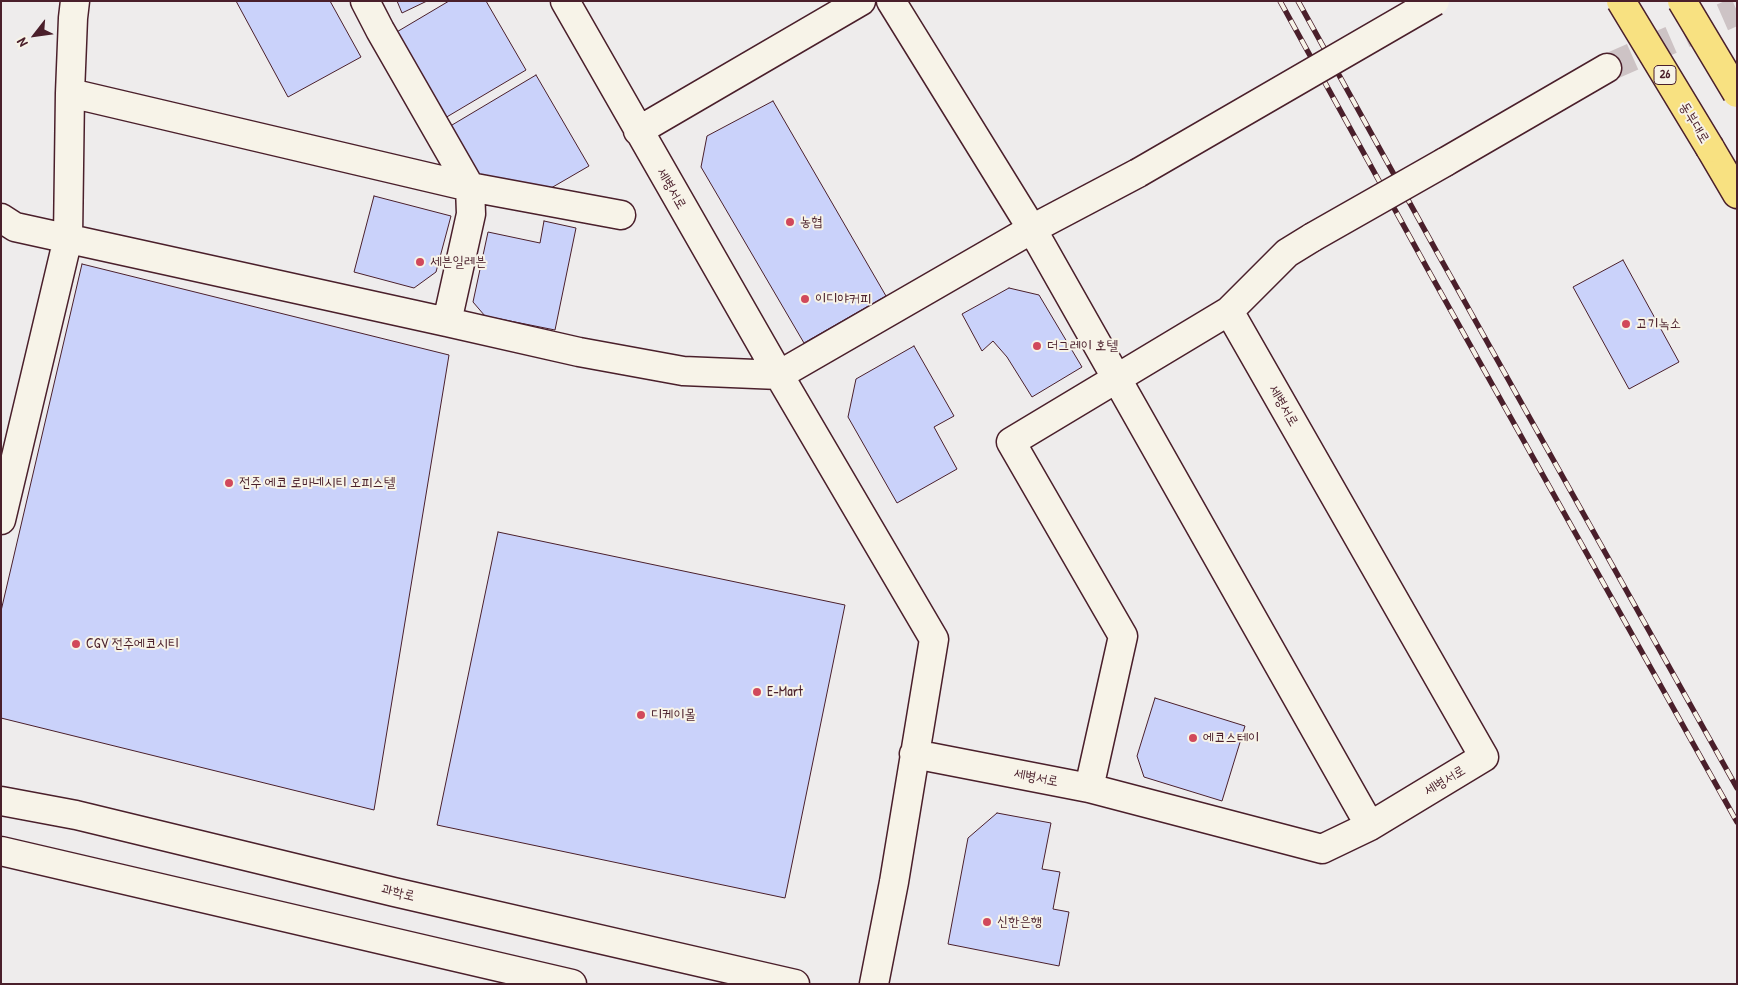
<!DOCTYPE html>
<html>
<head>
<meta charset="utf-8">
<style>
	body { margin:0 }
	#map { position:relative; width:1738px; height:985px; overflow:hidden; background:#eeecec; font-family:"Patrick Hand",sans-serif }
	canvas { display:block }
	.frame { position:absolute; inset:0; border:2px solid #4a1f2b; pointer-events:none }
	.north { position:absolute; left:10px; top:10px; width:50px; height:50px; -webkit-text-stroke:4px #f7f3e8; paint-order:stroke; rotate:240deg; font-size:14px; font-weight:700; line-height:20px; text-align:center; color:#4a1f2b }
	.north::after { content:''; display:block; margin:auto; width:18px; height:22px; background:#4a1f2b; clip-path:polygon(50% 0,100% 100%,50% 72%,0 100%) }
</style>
</head>
<body>
<div id="map">
<canvas width="1738" height="985"></canvas>
<div class="frame"></div>
<div class="north">N</div>
</div>
<script>
const context = document.querySelector('canvas').getContext('2d');
context.lineJoin = 'round';
function fillPath(path, color) { context.fillStyle = color; context.fill(path, 'evenodd'); }
const shape = rows => new Path2D(rows.map(r => 'M' + r).join(''));
function stroke(path, color, width, dash) { context.strokeStyle = color; context.lineWidth = width; context.lineCap = dash ? 'butt' : 'round'; context.setLineDash(dash || []); context.stroke(path); }
function write(font, color, halo, rows, align = 'center') {
  context.font = font + ' "Patrick Hand","Poor Story",sans-serif'; context.lineWidth = 4; context.setLineDash([]); context.textBaseline = 'middle'; context.strokeStyle = halo; context.fillStyle = color; for (const [text, x, y, turn = 0] of rows) {
    context.save(); context.translate(x, y); context.rotate((+turn || 0) * Math.PI / 180); context.textAlign = isNaN(turn) ? turn : align; if (halo) context.strokeText(text, 0, 0); context.fillText(text, 0, 0); context.restore();
  }
}
const building = shape([
	[236,1,330,1,361,57,288,97,236,1],
	[397,1,427,1,402,13,397,1],
	[449,1,486,1,526,70,445,118,395,33,449,1],
	[536,75,589,166,539,195,480,184,447,128,536,75],
	[773,101,886,296,804,343,701,167,707,136,773,101],
	[374,196,451,216,436,272,414,288,354,272,374,196],
	[544,221,576,228,555,330,485,316,473,302,488,232,540,243,544,221],
	[1623,260,1679,362,1629,389,1573,287,1623,260],
	[82,264,449,355,374,810,1,718,1,611,82,264],
	[1009,288,1039,295,1082,367,1032,397,1007,357,993,341,982,351,962,314,1009,288],
	[914,346,954,416,934,427,957,469,897,503,848,417,856,379,914,346],
	[498,532,845,605,785,898,437,825,498,532],
	[1155,698,1245,726,1222,801,1144,777,1137,756,1155,698],
	[997,813,1051,823,1042,869,1060,872,1053,909,1069,912,1059,966,948,944,968,838,997,813]
]);
const minorTunnel = shape([
	[1607,68,1737,11]
]);
const minor = shape([
	[365,1,380,30,470,187,471,214,447,322],
	[565,1,779,375,934,639,894,882,874,984],
	[891,1,1032,229,1370,826],
	[70,93,470,187,621,215],
	[638,131,861,1],
	[1445,162,1607,68],
	[1,218,15,227,447,322,579,352,683,371,779,375,1032,229,1138,173],
	[1,520,68,238,70,93,73,18,75,1],
	[914,754,1089,788,1322,849,1370,826,1484,757,1229,311],
	[1089,788,1123,636,1011,442,1229,311,1287,253,1313,237],
	[1,801,76,815,394,892,795,984],
	[1,851,572,984]
]);
const major = shape([
	[1710,148,1737,194]
]);
const rail = shape([
	[1280,1,1427,268,1737,822],
	[1298,1,1438,254,1737,788]
]);
const minorBridge = shape([
	[1138,173,1435,1],
	[1313,237,1445,162]
]);
const majorBridge = shape([
	[1621,1,1710,148],
	[1682,1,1737,93]
]);
const markers = [
	[790,222,5,"#d1495b"],
	[420,262,5,"#d1495b"],
	[805,299,5,"#d1495b"],
	[1626,324,5,"#d1495b"],
	[1037,346,5,"#d1495b"],
	[229,483,5,"#d1495b"],
	[76,644,5,"#d1495b"],
	[757,692,5,"#d1495b"],
	[641,715,5,"#d1495b"],
	[1193,738,5,"#d1495b"],
	[987,922,5,"#d1495b"]
];
const shields = [
	[1665,75,22]
];
const shieldNames = [
	["26",1665,75]
];
const streetNames = [
	["동부대로",1694,123,59],
	["세병서로",671,189,60],
	["세병서로",1283,406,60],
	["세병서로",1036,778,11],
	["세병서로",1445,781,-31],
	["과학로",398,893,13]
];
const poiNames = [
	["농협",800,222],
	["세븐일레븐",430,262],
	["이디야커피",815,299],
	["고기녹소",1636,324],
	["더그레이 호텔",1047,346],
	["전주 에코 로마네시티 오피스텔",239,483],
	["CGV 전주에코시티",86,644],
	["E-Mart",767,692],
	["디케이몰",651,715],
	["에코스테이",1203,738],
	["신한은행",997,922]
];
fillPath(building, '#cad2fa');
stroke(building, '#4a1f2b', 1);
stroke(minorTunnel, '#cdc3c5', 28, [28, 14]);
stroke(minor, '#4a1f2b', 31);
stroke(major, '#4a1f2b', 31);
stroke(minor, '#f7f3e8', 28);
stroke(major, '#f8e181', 28);
stroke(rail, '#4a1f2b', 5.5);
stroke(rail, '#f7f3e8', 4, [11]);
stroke(minorBridge, '#4a1f2b', 31, []);
stroke(majorBridge, '#4a1f2b', 31, []);
stroke(minorBridge, '#f7f3e8', 28);
stroke(majorBridge, '#f8e181', 28);
for (const [x, y, r, color] of markers) { const dot = new Path2D(); dot.arc(x, y, r, 0, 2 * Math.PI); context.fillStyle = color; context.fill(dot); stroke(dot, '#f7f3e8', 2); }
for (const [x, y, w] of shields) { const box = new Path2D(); box.roundRect(x - w / 2, y - 9.5, w, 19, 4); context.fillStyle = '#f7f3e8'; context.fill(box); stroke(box, '#4a1f2b', 1); }
write('bold 12px', '#4a1f2b', null, shieldNames);
write('14px', '#4a1f2b', '#f7f3e8', streetNames);
write('14px', '#4a1f2b', '#f7f3e8', poiNames, 'left');
</script>
</body>
</html>
